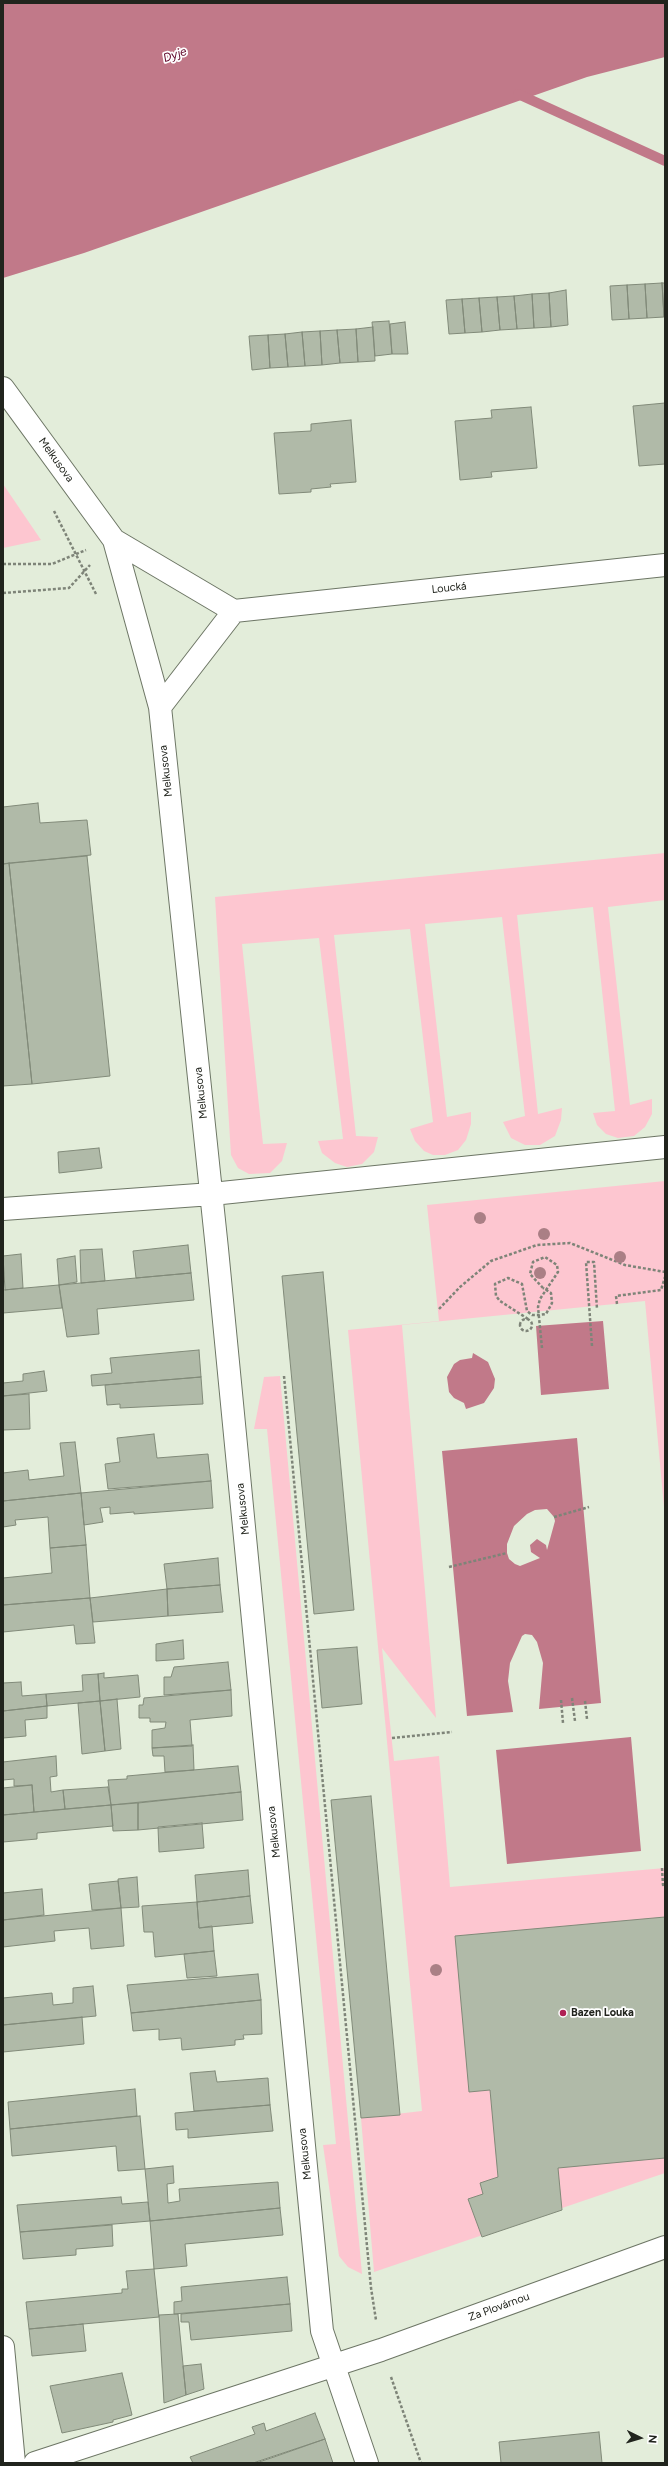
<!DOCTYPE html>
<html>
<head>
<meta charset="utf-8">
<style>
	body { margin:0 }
	#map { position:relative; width:668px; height:2466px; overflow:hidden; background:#e3edda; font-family:Figtree,sans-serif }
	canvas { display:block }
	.frame { position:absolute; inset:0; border:4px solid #21241d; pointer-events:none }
	.north { position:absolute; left:620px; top:2418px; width:40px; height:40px; -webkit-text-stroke:3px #fff; paint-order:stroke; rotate:95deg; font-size:11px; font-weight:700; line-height:16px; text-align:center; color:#21241d }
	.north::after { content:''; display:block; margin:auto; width:14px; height:18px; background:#21241d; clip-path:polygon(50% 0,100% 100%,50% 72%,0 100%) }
</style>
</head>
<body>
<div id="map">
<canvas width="668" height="2466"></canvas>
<div class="frame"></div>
<div class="north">N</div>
</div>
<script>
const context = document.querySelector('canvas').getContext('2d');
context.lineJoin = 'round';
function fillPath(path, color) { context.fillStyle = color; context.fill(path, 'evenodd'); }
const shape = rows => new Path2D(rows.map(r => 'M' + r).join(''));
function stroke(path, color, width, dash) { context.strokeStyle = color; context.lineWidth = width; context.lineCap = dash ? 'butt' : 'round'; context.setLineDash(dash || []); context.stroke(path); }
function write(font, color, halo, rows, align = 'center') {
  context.font = font + ' Figtree,sans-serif'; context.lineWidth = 3.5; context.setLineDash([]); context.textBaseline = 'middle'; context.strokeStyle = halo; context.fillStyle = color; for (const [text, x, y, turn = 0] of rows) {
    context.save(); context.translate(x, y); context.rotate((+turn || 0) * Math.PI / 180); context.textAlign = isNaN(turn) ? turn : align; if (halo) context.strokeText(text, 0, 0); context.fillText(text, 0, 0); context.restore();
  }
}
const green = shape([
	[3,484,41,540,3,548],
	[665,853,665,900,608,907,630,1105,652,1099,652,1114,645,1127,634,1136,618,1138,606,1134,597,1125,593,1113,615,1111,593,907,517,915,538,1114,562,1108,561,1120,555,1136,540,1145,525,1145,511,1138,503,1122,525,1116,502,917,425,924,447,1117,471,1112,471,1124,466,1140,458,1150,445,1155,433,1155,424,1151,415,1141,410,1129,433,1122,410,929,334,935,356,1136,378,1137,374,1152,362,1164,347,1167,335,1163,322,1153,318,1141,343,1139,319,938,242,944,263,1144,287,1143,282,1161,270,1173,249,1174,238,1168,231,1155,215,897],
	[665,1181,665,1518,645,1301,402,1325,436,1718,382,1648,394,1761,439,1756,450,1887,665,1868,665,2173,374,2272,361,2118,422,2111,348,1330,439,1321,427,1205],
	[280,1376,362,2274,348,2267,339,2256,323,2145,336,2144,267,1429,254,1429,264,1377]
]);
const water = shape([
	[3,3,665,3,665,57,587,77,84,253,3,278],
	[603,1321,609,1389,541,1395,536,1326],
	[473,1353,488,1362,495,1379,494,1388,484,1403,466,1409,464,1403,454,1398,449,1392,447,1377,454,1364,460,1360,472,1358],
	[577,1438,601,1703,539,1709,543,1663,537,1642,532,1635,525,1634,522,1636,510,1663,508,1681,513,1712,467,1716,442,1451],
	[547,1509,554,1517,555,1521,547,1550,546,1545,537,1539,530,1545,531,1552,540,1558,520,1566,515,1564,509,1559,507,1553,507,1544,514,1526,527,1514,535,1510],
	[631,1737,641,1851,507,1864,496,1750]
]);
const stream = shape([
	[518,94,665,161]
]);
const building = shape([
	[662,283,664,317,647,318,645,284,662,283],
	[662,283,665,283,665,317,664,317,662,283],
	[645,284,647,318,629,319,627,285,645,284],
	[627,285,629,319,612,320,610,286,627,285],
	[566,290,568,325,551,327,549,293,566,290],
	[549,293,551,327,534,328,532,294,549,293],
	[532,294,534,328,517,329,514,296,532,294],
	[514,296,517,329,500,330,497,297,514,296],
	[497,297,500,330,482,332,479,298,497,297],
	[479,298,482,332,465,333,462,299,479,298],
	[462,299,465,333,449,334,446,300,462,299],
	[389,321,392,354,375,356,372,322,389,321],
	[405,322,408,354,392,354,390,324,405,322],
	[373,327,375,361,358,362,356,329,373,327],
	[356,329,358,362,340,363,337,330,356,329],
	[337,330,340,363,322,365,320,331,337,330],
	[320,331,322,365,305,366,302,332,320,331],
	[302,332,305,366,288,367,285,334,302,332],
	[285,334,288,367,270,368,268,335,285,334],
	[268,335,270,368,252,370,249,336,268,335],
	[665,403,665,464,639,466,633,406,665,403],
	[531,407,537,468,491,472,492,477,460,480,455,421,492,418,491,410,531,407],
	[351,420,356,482,330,484,331,487,311,489,311,492,279,494,274,433,311,431,311,424,351,420],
	[38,803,40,823,87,820,91,855,3,864,3,807,38,803],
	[87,856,110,1076,32,1084,9,863,87,856],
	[9,863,32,1084,3,1086,3,864,9,863],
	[99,1148,102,1168,59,1173,58,1152,99,1148],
	[188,1245,191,1273,136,1278,133,1251,188,1245],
	[102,1249,105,1281,81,1283,80,1250,102,1249],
	[21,1254,23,1288,5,1290,3,1256,21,1254],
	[75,1256,77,1282,59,1285,57,1259,75,1256],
	[323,1272,354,1610,314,1614,282,1276,323,1272],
	[191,1273,194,1300,97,1309,99,1334,67,1337,59,1285,191,1273],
	[59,1285,62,1308,3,1313,3,1290,59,1285],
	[199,1350,201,1377,92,1386,91,1375,112,1373,110,1358,199,1350],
	[44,1371,47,1391,3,1396,3,1383,23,1381,23,1374,44,1371],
	[201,1377,203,1404,120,1408,120,1404,107,1405,105,1385,201,1377],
	[29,1394,30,1429,3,1430,3,1396,29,1394],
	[154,1434,157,1458,208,1454,211,1481,108,1489,105,1464,120,1462,117,1438,154,1434],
	[75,1442,81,1493,3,1501,3,1473,28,1470,29,1480,64,1476,60,1443,75,1442],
	[211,1481,213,1508,134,1514,134,1512,110,1514,110,1507,100,1508,103,1522,84,1525,81,1493,211,1481],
	[81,1493,86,1545,50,1548,48,1517,15,1520,16,1525,3,1527,3,1501,81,1493],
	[86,1545,90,1598,3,1605,3,1578,52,1573,50,1548,86,1545],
	[218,1558,220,1585,167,1589,164,1564,218,1558],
	[220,1585,223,1612,168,1616,167,1589,220,1585],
	[167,1589,168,1616,93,1622,90,1598,167,1589],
	[90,1598,95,1643,76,1644,74,1625,3,1632,3,1605,90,1598],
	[183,1640,184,1659,156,1661,156,1644,183,1640],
	[357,1647,362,1704,322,1708,317,1650,357,1647],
	[228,1662,231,1690,164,1695,164,1677,171,1677,174,1667,228,1662],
	[104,1673,104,1678,138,1675,140,1697,100,1701,98,1674,104,1673],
	[98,1674,100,1701,47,1706,46,1694,83,1691,82,1675,98,1674],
	[21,1682,22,1696,46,1694,47,1706,3,1711,3,1683,21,1682],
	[231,1690,232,1716,190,1720,192,1746,152,1748,152,1730,165,1728,166,1722,150,1722,150,1718,139,1718,139,1705,143,1705,144,1698,231,1690],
	[117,1699,121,1749,105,1751,100,1701,117,1699],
	[100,1701,105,1751,82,1754,78,1703,100,1701],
	[47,1706,47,1718,25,1720,26,1736,3,1738,3,1711,47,1706],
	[193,1745,194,1770,165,1772,164,1756,153,1756,152,1748,193,1745],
	[56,1756,57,1776,50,1777,51,1792,63,1790,65,1809,34,1812,32,1785,14,1786,14,1779,3,1780,3,1762,56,1756],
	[238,1766,241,1792,111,1805,108,1780,127,1779,127,1776,238,1766],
	[32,1785,34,1812,3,1815,3,1788,32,1785],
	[108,1787,111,1805,65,1809,63,1790,108,1787],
	[241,1792,243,1820,138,1830,138,1803,241,1792],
	[371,1796,400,2115,361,2118,331,1800,371,1796],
	[138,1803,138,1830,113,1831,111,1805,138,1803],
	[111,1805,113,1826,37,1833,37,1839,3,1842,3,1815,111,1805],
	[202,1823,204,1848,159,1852,158,1827,202,1823],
	[248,1870,250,1896,197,1902,195,1875,248,1870],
	[137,1877,139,1907,121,1908,118,1879,137,1877],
	[118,1881,121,1908,92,1910,89,1884,118,1881],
	[42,1889,44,1915,3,1920,3,1893,42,1889],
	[250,1896,253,1923,199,1928,197,1902,250,1896],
	[197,1902,199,1928,212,1926,214,1951,155,1957,153,1932,144,1932,142,1906,197,1902],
	[121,1908,124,1946,91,1949,89,1928,54,1931,55,1941,3,1947,3,1920,121,1908],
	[665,1917,665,2158,558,2168,562,2210,482,2237,468,2199,483,2194,480,2183,498,2177,490,2090,469,2092,455,1936,665,1917],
	[214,1951,217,1976,187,1978,184,1954,214,1951],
	[258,1974,261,2000,131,2013,127,1985,258,1974],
	[93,1986,96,2016,3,2025,3,1998,52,1993,53,2005,73,2003,73,1988,93,1986],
	[261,2000,262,2034,243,2035,244,2039,235,2040,235,2045,182,2050,181,2038,159,2040,159,2029,133,2031,131,2013,261,2000],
	[82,2017,84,2044,3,2052,3,2025,82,2017],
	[215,2071,217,2082,268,2078,270,2105,194,2111,190,2073,215,2071],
	[135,2089,137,2116,10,2129,8,2102,135,2089],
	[270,2105,273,2131,188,2138,188,2129,176,2130,175,2113,270,2105],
	[140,2116,145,2169,118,2171,116,2146,12,2156,10,2129,140,2116],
	[173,2166,174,2183,167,2184,168,2203,180,2201,179,2189,278,2182,280,2208,150,2221,145,2169,173,2166],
	[121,2197,122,2204,148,2202,150,2221,20,2232,17,2205,121,2197],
	[280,2208,283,2235,185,2244,187,2266,154,2269,150,2221,280,2208],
	[112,2225,113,2246,76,2249,76,2255,23,2259,20,2232,112,2225],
	[154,2269,159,2317,29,2329,26,2302,122,2293,122,2289,128,2289,126,2271,154,2269],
	[287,2277,290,2304,174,2314,174,2302,182,2301,181,2287,287,2277],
	[290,2304,292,2331,191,2340,189,2322,181,2322,181,2314,290,2304],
	[178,2314,186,2395,164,2403,159,2315,178,2314],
	[83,2324,86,2351,32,2356,29,2329,83,2324],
	[201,2364,204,2389,186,2395,183,2366,201,2364],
	[122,2373,132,2415,113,2420,113,2422,62,2433,50,2386,122,2373],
	[315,2413,325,2439,253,2463,193,2463,190,2457,255,2434,252,2427,264,2423,266,2431,315,2413],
	[599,2432,602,2463,501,2463,499,2442,599,2432],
	[325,2439,333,2463,256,2463,274,2457,325,2439]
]);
const path = shape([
	[54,511,96,594],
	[3,564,52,564,86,550],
	[3,593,69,588,90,565],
	[617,1304,616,1296,661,1290,665,1277],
	[439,1309,460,1287,491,1261,537,1245,570,1243,625,1265,665,1272],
	'520 1325a6 6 0 1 1 12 0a6 6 0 1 1-12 0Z',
	[592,1346,586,1262,594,1262,597,1309],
	[542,1348,538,1307,540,1299,558,1272,557,1265,545,1257,533,1262,530,1274,543,1288],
	[284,1376,371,2288,376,2320],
	[554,1517,589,1507],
	[449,1567,507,1553],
	[572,1698,575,1721],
	[561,1700,563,1723],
	[585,1701,587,1719],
	[392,1738,452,1732],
	[662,1868,663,1885,665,1884],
	[391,2377,421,2463]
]);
const minor = shape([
	[3,388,114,540,160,707,217,1249,322,2331,367,2463],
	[114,540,234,611,665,565],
	[160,707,234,611],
	[3,1209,212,1194,665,1147],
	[3,2347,14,2463],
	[35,2463,381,2350,665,2247]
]);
const pathBridge = shape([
	[528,1319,500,1301,496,1296,495,1284,508,1278,522,1284,527,1311,532,1315,539,1315,546,1314,552,1303,551,1293,543,1288]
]);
const trees = [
	[480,1218],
	[544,1234],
	[620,1257],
	[540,1273],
	[436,1970]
];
const markers = [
	[563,2013,4,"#b02054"]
];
const streetNames = [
	["Melkusova",56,460,54],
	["Loucká",449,588,-6],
	["Melkusova",166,771,-96],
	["Melkusova",201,1093,-96],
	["Melkusova",243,1509,-96],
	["Melkusova",274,1832,-96],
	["Melkusova",305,2154,-96],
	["Za Plovárnou",499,2307,-20]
];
const poiNames = [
	["Bazen Louka",571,2013]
];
const waterNames = [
	["Dyje",175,55,-19]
];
fillPath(green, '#fdc6d0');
fillPath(water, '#c17989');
stroke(stream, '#c17989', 10);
fillPath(building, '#b0baa8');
stroke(building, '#818a79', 1);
stroke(minor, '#6d7665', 24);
stroke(path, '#7e8478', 2.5, [3, 2]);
stroke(minor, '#fff', 22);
stroke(pathBridge, '#7e8478', 2.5, [3, 2]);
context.fillStyle = '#aa7f85';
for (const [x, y] of trees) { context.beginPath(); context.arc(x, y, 6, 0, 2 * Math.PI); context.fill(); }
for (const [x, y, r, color] of markers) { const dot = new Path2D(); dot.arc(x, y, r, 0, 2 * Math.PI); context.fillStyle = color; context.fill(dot); stroke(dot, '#fff', 1.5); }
write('11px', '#21241d', '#fff', streetNames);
write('bold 11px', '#21241d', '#fff', poiNames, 'left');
write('italic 12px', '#5f0428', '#fff', waterNames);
</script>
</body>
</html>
